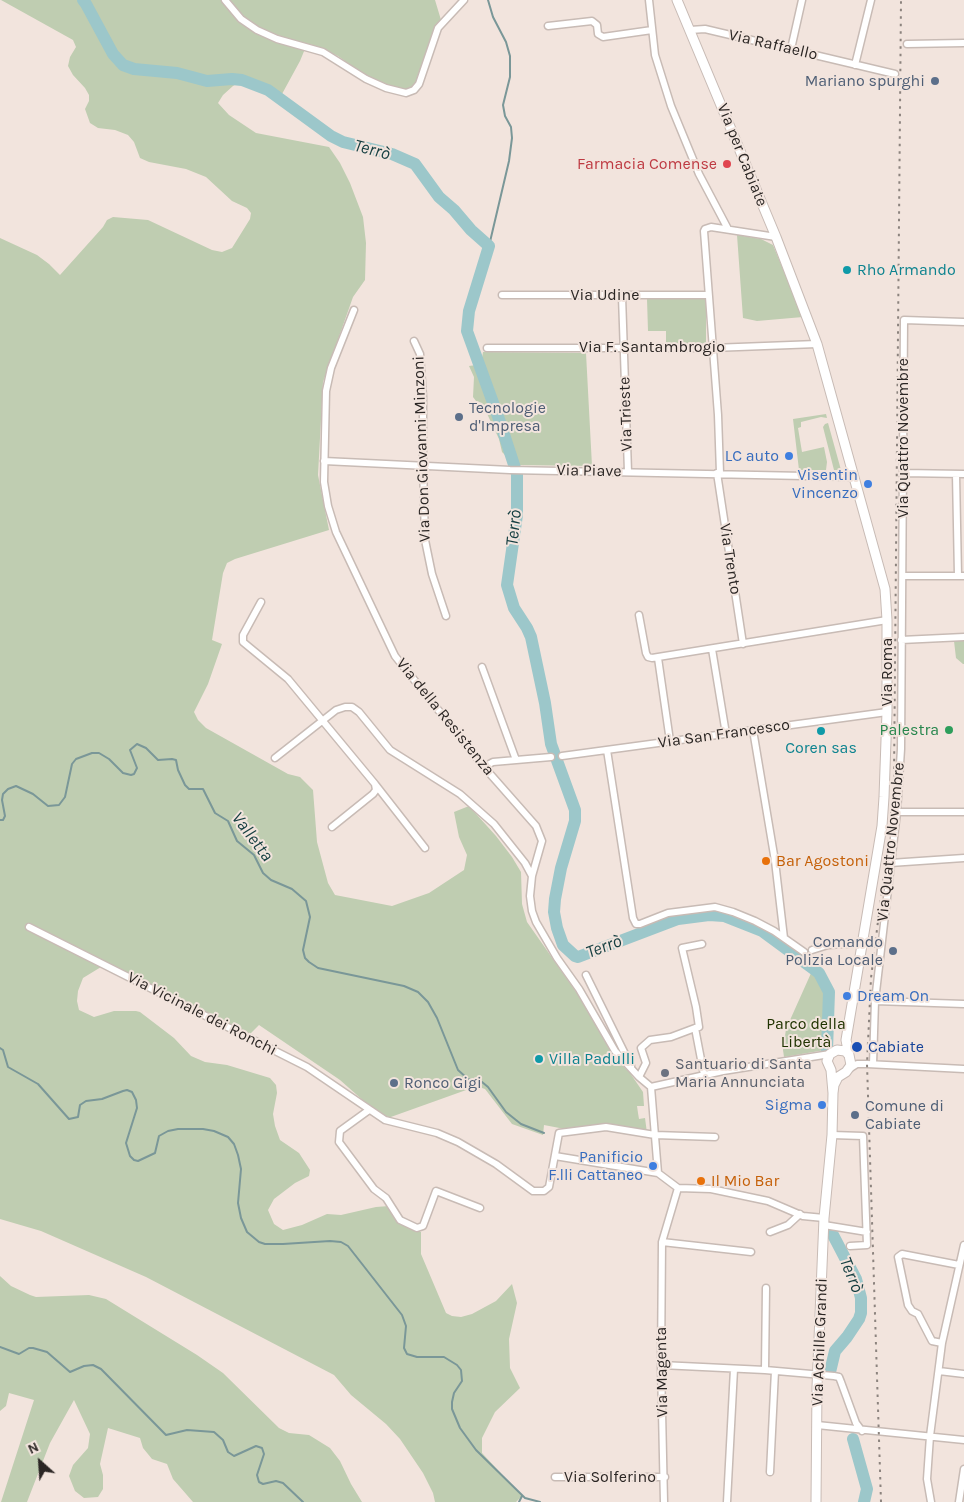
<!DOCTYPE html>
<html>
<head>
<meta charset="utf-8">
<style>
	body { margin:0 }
	#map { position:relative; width:964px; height:1502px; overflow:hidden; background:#f2e4dd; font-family:Karla,sans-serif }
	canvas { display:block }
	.north { position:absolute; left:15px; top:1437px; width:50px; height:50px; -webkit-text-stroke:4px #f2e4dd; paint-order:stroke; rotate:334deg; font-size:14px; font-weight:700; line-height:20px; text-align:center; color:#2b2624 }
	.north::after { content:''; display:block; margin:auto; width:18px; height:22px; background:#2b2624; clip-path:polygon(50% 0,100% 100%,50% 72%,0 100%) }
</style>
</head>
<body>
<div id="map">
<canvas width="964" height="1502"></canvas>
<div class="north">N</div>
</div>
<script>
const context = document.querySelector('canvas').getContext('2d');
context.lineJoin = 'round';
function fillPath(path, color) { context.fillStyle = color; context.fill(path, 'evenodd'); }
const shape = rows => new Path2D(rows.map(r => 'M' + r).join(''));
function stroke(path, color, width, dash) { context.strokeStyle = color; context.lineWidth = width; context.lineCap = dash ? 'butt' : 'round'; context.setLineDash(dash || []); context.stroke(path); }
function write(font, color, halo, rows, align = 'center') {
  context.font = font + ' Karla,sans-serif'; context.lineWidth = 4; context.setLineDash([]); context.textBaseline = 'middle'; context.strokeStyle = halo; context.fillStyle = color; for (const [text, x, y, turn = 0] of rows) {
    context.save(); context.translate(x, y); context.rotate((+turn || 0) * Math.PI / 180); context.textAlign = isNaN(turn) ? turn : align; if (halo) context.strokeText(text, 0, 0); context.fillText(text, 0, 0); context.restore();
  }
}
const green = shape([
	[1,0,435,0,441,20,434,29,415,85,408,90,387,85,364,75,338,56,310,44,307,44,300,61,282,94,265,85,246,78,233,86,223,95,218,103,229,115,256,133,329,147,340,163,350,183,363,217,366,243,365,280,353,297,323,382,318,475,329,530,235,559,227,563,223,573,212,640,222,644,208,684,194,712,198,720,206,728,288,774,300,777,313,790,317,842,328,883,335,895,392,906,429,893,464,870,467,855,459,837,454,812,469,806,496,836,512,857,521,872,522,904,527,922,579,996,605,1038,613,1056,630,1073,643,1092,644,1106,637,1106,638,1113,639,1119,645,1118,647,1133,615,1126,570,1130,544,1125,543,1135,512,1124,485,1089,479,1087,469,1089,388,1118,366,1103,340,1080,259,1025,250,1034,234,1033,216,1026,203,1017,101,967,83,978,78,991,77,1001,79,1010,94,1017,114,1011,136,1011,140,1012,174,1038,191,1056,205,1062,227,1065,270,1078,276,1085,277,1093,273,1114,275,1126,280,1140,299,1153,310,1170,309,1176,295,1183,274,1199,268,1210,274,1224,283,1230,302,1225,327,1214,341,1215,376,1207,389,1206,399,1212,411,1229,421,1232,421,1254,446,1313,452,1316,461,1317,472,1314,496,1301,512,1284,517,1303,509,1339,510,1368,520,1388,495,1412,482,1438,482,1453,522,1496,516,1502,435,1502,433,1493,423,1473,400,1439,386,1424,351,1395,334,1375,146,1277,41,1231,0,1219,0,238,37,255,49,264,60,275,103,227,107,220,113,217,148,220,212,250,222,252,232,248,250,219,251,213,247,208,232,201,206,177,186,169,149,162,140,158,134,142,128,135,115,130,98,128,90,123,85,109,89,101,89,95,85,88,73,75,68,66,70,57,76,47,73,40],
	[737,235,761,239,773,245,803,317,757,321,743,318],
	[647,299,706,299,706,343,666,344,666,331,648,331],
	[483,352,586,353,592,466,516,465,500,410,497,405,496,397,493,387,487,382,483,372,481,364],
	[476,365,496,415,510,460,502,452,499,439,482,403,476,401,473,397,474,377,469,366],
	[826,414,827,418,821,417,801,422,801,427,798,428,802,452,824,447,827,462,826,470,799,470,793,419],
	[828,423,841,470,834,470,823,427,825,424],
	[964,640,964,664,963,664,956,658,954,641],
	[812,971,821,982,827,995,825,1050,784,1057,783,1050,786,1029],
	[0,1276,11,1286,30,1295,36,1297,89,1295,106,1299,197,1355,223,1373,279,1428,289,1433,309,1435,330,1448,340,1461,351,1484,362,1502,193,1502,173,1479,167,1464,152,1459,143,1448,140,1438,108,1428,100,1464,103,1475,103,1489,98,1497,84,1498,75,1491,69,1476,73,1465,88,1448,90,1434,74,1400,50,1443,27,1502,1,1502,34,1400,9,1393,6,1406,0,1411]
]);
const stream = shape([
	[488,0,493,17,506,42,510,56,510,77,503,105,505,116,511,127,512,138,509,161,489,246],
	[0,820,3,820,5,816,2,800,3,794,8,789,16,786,33,794,48,806,59,805,65,797,72,764,76,759,92,753,99,753,109,759,123,773,131,775,134,774,137,768,130,750,137,744,146,748,158,760,172,759,176,760,178,770,185,785,189,789,203,789,215,813,228,821,237,841,254,855,263,873,271,880,292,889,306,901,310,917,303,950,305,958,309,962,318,968,404,986,418,992,428,1002,437,1018,458,1070,468,1079,482,1082,488,1087,506,1112,521,1124,544,1133],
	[0,1048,3,1050,8,1067,38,1084,69,1119,78,1117,80,1105,86,1101,102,1099,123,1091,127,1090,132,1092,136,1100,137,1108,126,1143,130,1156,134,1160,138,1161,155,1153,159,1136,168,1131,178,1129,203,1129,214,1131,228,1137,234,1144,238,1155,241,1169,238,1203,241,1218,247,1232,259,1242,265,1244,283,1244,330,1241,341,1242,348,1246,402,1315,406,1326,404,1348,407,1354,417,1357,444,1357,457,1365,461,1370,462,1381,454,1393,452,1402,452,1409,460,1428,476,1450,525,1498,540,1502],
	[0,1347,19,1354,29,1348,33,1348,47,1352,70,1372,84,1366,93,1365,101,1369,166,1435,187,1430,214,1432,223,1440,228,1452,234,1456,256,1446,262,1448,264,1454,257,1475,259,1482,263,1484,276,1481,283,1483,303,1502],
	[519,1502,522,1496]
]);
const river = shape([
	[83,0,86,4,113,54,123,65,134,69,177,73,207,81,232,79,242,80,268,90,331,136,343,142,392,154,415,164,439,197,454,210,471,230,489,246,469,311,467,331,500,422,517,474,517,515,507,585,514,608,527,628,531,637,545,703,551,744,575,810,575,821,561,868,555,899,554,912,557,928,563,945,575,956,578,957,678,919,709,915,724,916,762,931,819,973,829,992,827,1050],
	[830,1372,835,1351,847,1337,859,1319,861,1313,861,1298,856,1279,832,1233],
	[853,1439,867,1489,864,1502]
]);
const street = shape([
	[225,0,241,19,257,30,277,39,323,52,366,79,386,88,406,93,414,90,419,84,438,28,464,0],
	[649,0,655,55,671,106,699,174,728,229],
	[548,26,592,21,597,25,598,34,603,37,652,30],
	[690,30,705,29,895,74],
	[907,44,964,43],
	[791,49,802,0],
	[855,65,871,0],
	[502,295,708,295],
	[622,296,628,472],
	[354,310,331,368,326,391,324,482,328,506,336,532,395,656,484,767,536,826,542,841,532,876,530,896,532,911,536,922,557,958,579,989,615,1051,639,1077,651,1087],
	[414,341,420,354,423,397,423,464,425,540,432,574,446,616],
	[487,348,712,348,817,344],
	[324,461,510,470,854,477],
	[717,473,743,644],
	[720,473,718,415,704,231,705,229,711,227,776,237],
	[903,473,964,474],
	[956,474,958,576],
	[903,576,964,576],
	[261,602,243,635,243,642,288,679,375,784,376,790,373,794,332,827],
	[639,615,646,653,648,657,652,658,887,620],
	[901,640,964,637],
	[712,649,726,734],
	[658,658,670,741],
	[482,667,516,760],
	[753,730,775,861,784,938],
	[607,750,633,918,636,924,640,924,668,913,715,907,733,912,755,921,774,931,804,952],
	[562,756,887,712],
	[275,758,336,710,345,707,352,707,359,712,390,750,460,794,494,824,525,863,532,876],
	[484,767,493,762,551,757],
	[375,784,425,848],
	[897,812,964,812],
	[890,863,964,858],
	[29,927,307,1067,385,1120,437,1133,458,1142,496,1164,533,1191,544,1191,549,1187,559,1133,606,1127,655,1135,715,1137],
	[812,950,828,945,862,943],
	[586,975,631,1066],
	[875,1001,964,1004],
	[695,1028,699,1027,696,1007,682,948,702,944],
	[695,1028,704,1075],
	[873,1064,875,1001,897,812,901,749,904,320,964,322],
	[849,1069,857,1064,867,1064,964,1069],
	[639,1077,646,1063,641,1048,650,1040,671,1037,695,1028],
	[651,1087,723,1071,830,1054],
	[651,1087,658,1173],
	[369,1110,340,1131,339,1142,374,1189,386,1198,400,1220,417,1228,423,1226,436,1191,480,1208],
	[832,1135,863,1136,867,1245,850,1246],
	[555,1156,658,1173,678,1188],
	[678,1188,711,1189,768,1201,803,1216,824,1218],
	[824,1225,867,1232],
	[770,1232,788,1225,800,1214],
	[662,1242,751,1252],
	[942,1343,932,1341,918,1314,912,1311,908,1305,898,1257,902,1254,959,1265],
	[661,1365,765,1370,834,1376,839,1377,841,1382,856,1423,862,1431],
	[765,1370,766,1288],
	[939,1371,964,1374],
	[817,1425,964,1440],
	[770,1472,775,1371],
	[555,1477,665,1477],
	[664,1502,661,1365,662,1242,678,1188],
	[727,1502,734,1369],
	[931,1502,927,1479,930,1436,942,1343,964,1245],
	[959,1502,964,1469]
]);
const secondary = shape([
	[677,0,776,237,817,344,885,589,887,620,887,712,884,797,882,826,846,1040,851,1065,846,1072,838,1077,834,1085,833,1093],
	[816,1502,817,1387,824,1218,832,1135,833,1093,831,1070,827,1061,830,1054,837,1050,845,1051,849,1055]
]);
const rail = shape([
	[881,1502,867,1064,871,978,891,816,894,777,901,0]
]);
const markers = [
	[935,81,5,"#5c6f8a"],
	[727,164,5,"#e0444e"],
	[847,270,5,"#0f9aa8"],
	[459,417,5,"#5c6f8a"],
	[789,456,5,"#3f7fe0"],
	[868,484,5,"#3f7fe0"],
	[949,730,5,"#2e9e5b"],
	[821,731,5,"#0f9aa8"],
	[766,861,5,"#e8710a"],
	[893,951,5,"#5c6f8a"],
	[847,996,5,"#3f7fe0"],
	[857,1047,6,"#1a4fb4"],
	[539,1059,5,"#0f9aa8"],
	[665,1073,5,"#6b7280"],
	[394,1083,5,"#5c6f8a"],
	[822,1105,5,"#3f7fe0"],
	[855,1115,5,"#5c6f8a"],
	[653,1166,5,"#3f7fe0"],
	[701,1181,5,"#e8710a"]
];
const streetNames = [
	["Via Raffaello",773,45,13],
	["Via per Cabiate",742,155,68],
	["Via Udine",605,295],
	["Via F. Santambrogio",652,347],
	["Via Trieste",626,414,-92],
	["Via Quattro Novembre",903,438,-90],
	["Via Don Giovanni Minzoni",422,449,-92],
	["Via Piave",589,471,1],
	["Via Trento",730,559,81],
	["Via Roma",887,672,-90],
	["Via della Resistenza",445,717,51],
	["Via San Francesco",724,734,-8],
	["Via Quattro Novembre",891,842,-84],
	["Via Vicinale dei Ronchi",202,1014,27],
	["Via Achille Grandi",820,1342,-88],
	["Via Magenta",662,1372,-91],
	["Via Solferino",610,1477]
];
const serviceNames = [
	["Mariano spurghi",925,81,"right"],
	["Tecnologie",469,408],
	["d'Impresa",469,426],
	["Comando",883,942,"right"],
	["Polizia Locale",883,960,"right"],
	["Ronco Gigi",404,1083],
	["Comune di",865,1106],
	["Cabiate",865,1124]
];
const healthNames = [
	["Farmacia Comense",717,164]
];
const cultureNames = [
	["Rho Armando",857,270],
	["Coren sas",821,748,"center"],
	["Villa Padulli",549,1059]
];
const shopNames = [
	["LC auto",779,456],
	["Visentin",858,475],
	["Vincenzo",858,493],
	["Dream On",857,996,"left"],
	["Sigma",812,1105],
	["Panificio",643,1157],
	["F.lli Cattaneo",643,1175]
];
const leisureNames = [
	["Palestra",939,730]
];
const foodNames = [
	["Bar Agostoni",776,861],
	["Il Mio Bar",711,1181]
];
const parkNames = [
	["Parco della",806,1024],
	["Libertà",806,1042]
];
const transitNames = [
	["Cabiate",868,1047]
];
const worshipNames = [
	["Santuario di Santa",675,1064],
	["Maria Annunciata",675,1082]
];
const waterNames = [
	["Terrò",372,150,15],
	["Terrò",514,528,-84],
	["Valletta",252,837,53],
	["Terrò",604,947,-21],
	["Terrò",851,1275,68]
];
fillPath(green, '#bfcdb1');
stroke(stream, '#7a9798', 2);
stroke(river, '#9cc7ca', 12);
stroke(street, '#c8bbb5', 9);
stroke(secondary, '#c8bbb5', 11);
stroke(street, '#fff', 6);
stroke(secondary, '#fff', 9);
stroke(rail, '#8c837e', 2, [2.5, 5]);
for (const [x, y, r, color] of markers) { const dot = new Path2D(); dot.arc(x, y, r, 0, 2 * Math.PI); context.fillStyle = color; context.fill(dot); stroke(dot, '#f2e4dd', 2); }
write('16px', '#2b2624', '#f2e4dd', streetNames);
write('16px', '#4e5e75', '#f2e4dd', serviceNames, 'left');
write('16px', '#be3a42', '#f2e4dd', healthNames, 'right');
write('16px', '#0d838f', '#f2e4dd', cultureNames, 'left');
write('16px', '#366cbe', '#f2e4dd', shopNames, 'right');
write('16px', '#27864d', '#f2e4dd', leisureNames, 'right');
write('16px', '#c56008', '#f2e4dd', foodNames, 'left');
write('16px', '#203301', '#f2e4dd', parkNames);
write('16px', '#164399', '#f2e4dd', transitNames, 'left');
write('16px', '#5b616d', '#f2e4dd', worshipNames, 'left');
write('italic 18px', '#143e40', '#f2e4dd', waterNames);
</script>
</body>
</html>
